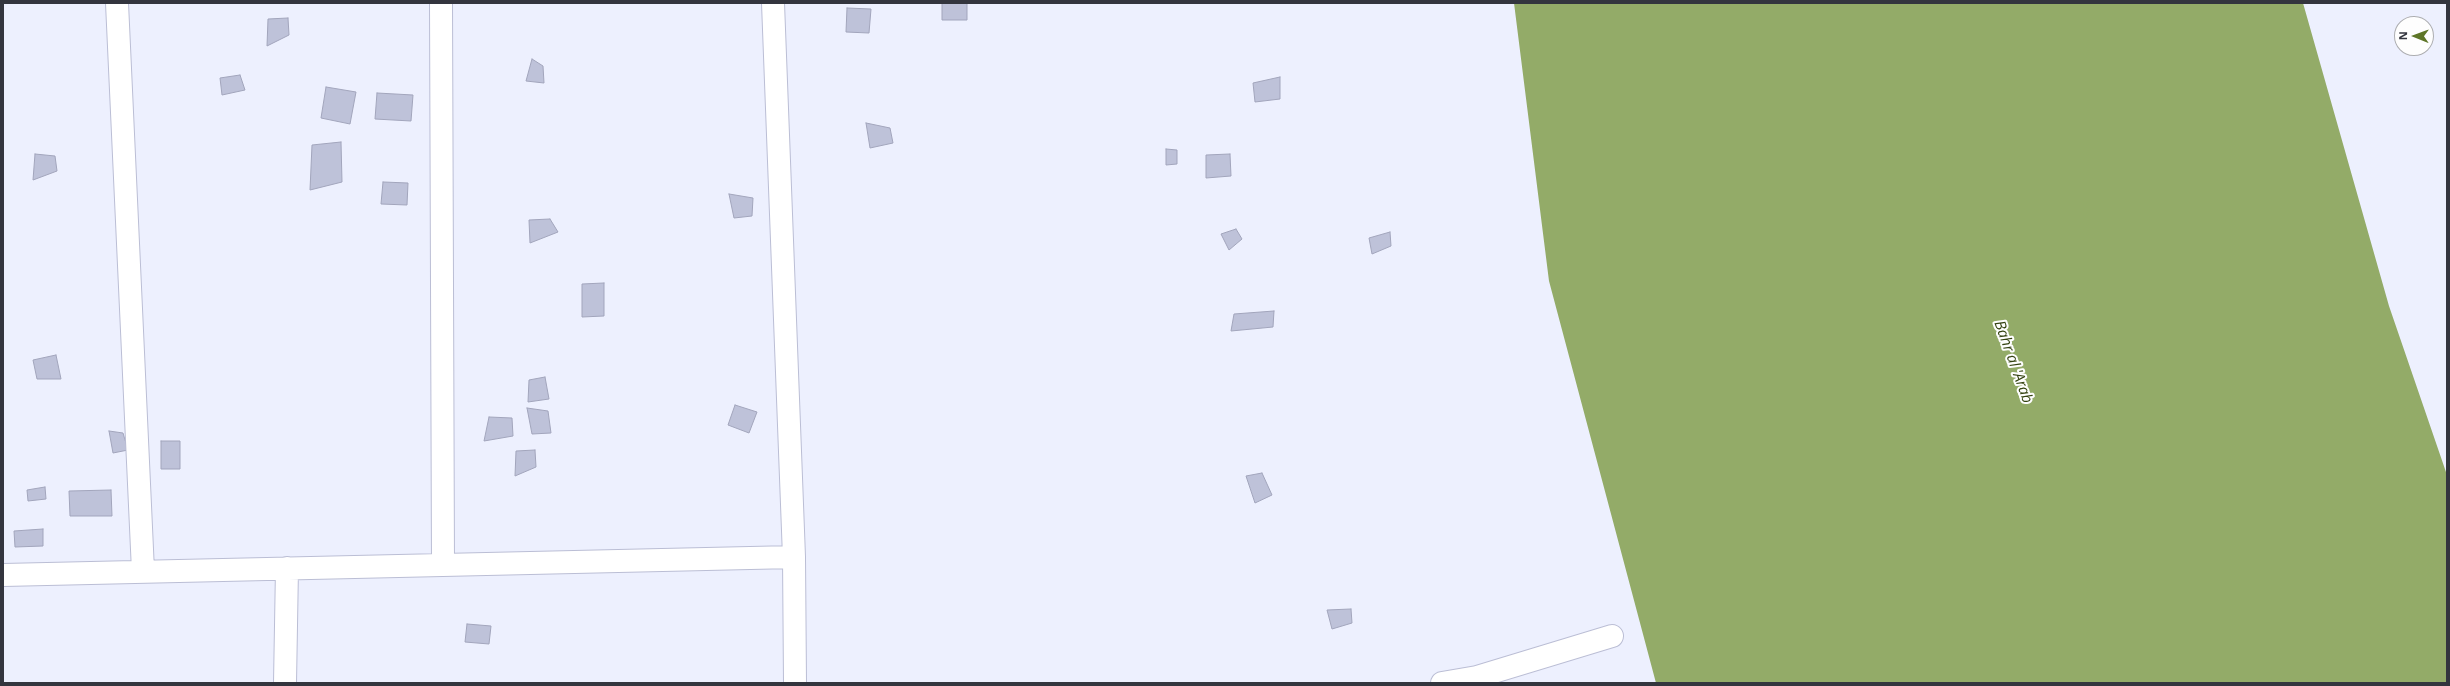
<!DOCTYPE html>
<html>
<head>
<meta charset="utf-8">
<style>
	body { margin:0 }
	#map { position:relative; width:2450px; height:686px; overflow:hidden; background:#edf0fe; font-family:"Open Sans",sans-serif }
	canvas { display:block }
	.frame { position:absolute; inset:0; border:4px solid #33353e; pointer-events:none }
	.north { position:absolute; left:2394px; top:16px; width:40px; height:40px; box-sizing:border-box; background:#fefefe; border:1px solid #adaeb1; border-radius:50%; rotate:271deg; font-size:11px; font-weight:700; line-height:16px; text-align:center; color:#33353e }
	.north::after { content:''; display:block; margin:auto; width:14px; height:18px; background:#5e7628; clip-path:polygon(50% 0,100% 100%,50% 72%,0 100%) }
</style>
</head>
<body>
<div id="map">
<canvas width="2450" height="686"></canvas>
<div class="frame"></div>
<div class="north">N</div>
</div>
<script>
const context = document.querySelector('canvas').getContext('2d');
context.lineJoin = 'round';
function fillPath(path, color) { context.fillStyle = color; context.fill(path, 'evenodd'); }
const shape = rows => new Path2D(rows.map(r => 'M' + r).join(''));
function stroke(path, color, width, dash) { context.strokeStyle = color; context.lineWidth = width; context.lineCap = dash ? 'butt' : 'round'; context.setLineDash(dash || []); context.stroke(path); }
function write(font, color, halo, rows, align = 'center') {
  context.font = font + ' "Open Sans",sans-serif'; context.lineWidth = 4; context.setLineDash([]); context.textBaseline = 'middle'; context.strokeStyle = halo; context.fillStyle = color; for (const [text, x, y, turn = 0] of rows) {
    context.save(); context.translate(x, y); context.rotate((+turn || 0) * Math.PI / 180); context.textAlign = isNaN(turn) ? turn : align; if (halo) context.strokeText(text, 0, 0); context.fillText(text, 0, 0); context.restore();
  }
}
const water = shape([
	[1514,3,2303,3,2389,306,2447,475,2447,683,1656,683,1549,281]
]);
const building = shape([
	[942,3,967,3,967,20,942,20,942,3],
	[847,8,871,9,869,33,846,32,847,8],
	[288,18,289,35,267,46,268,19,288,18],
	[532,59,543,66,544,83,526,81,532,59],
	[240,75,245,90,222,95,220,78,240,75],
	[1280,77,1280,99,1255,102,1253,83,1280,77],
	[326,87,356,92,350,124,321,118,326,87],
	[377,93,413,95,411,121,375,119,377,93],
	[866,123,890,128,893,143,870,148,866,123],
	[341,142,342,182,310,190,312,145,341,142],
	[1166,149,1177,150,1177,164,1166,165,1166,149],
	[35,154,55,156,57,171,33,180,35,154],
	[1230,154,1231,176,1206,178,1206,155,1230,154],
	[383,182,408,183,407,205,381,204,383,182],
	[729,194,753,198,752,216,734,218,729,194],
	[550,219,558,232,530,243,529,220,550,219],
	[1236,229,1242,239,1229,250,1221,234,1236,229],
	[1390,232,1391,246,1372,254,1369,238,1390,232],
	[604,283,604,316,582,317,582,284,604,283],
	[1274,311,1273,327,1231,331,1234,314,1274,311],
	[56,355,61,379,37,379,33,360,56,355],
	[545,377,549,399,528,402,529,380,545,377],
	[735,405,757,412,749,433,728,425,735,405],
	[527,408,548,411,551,433,532,434,527,408],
	[489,417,512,418,513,436,484,441,489,417],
	[109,431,123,433,128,450,113,453,109,431],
	[161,441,180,441,180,469,161,469,161,441],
	[535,450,536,467,515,476,516,451,535,450],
	[1262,473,1272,495,1255,503,1246,476,1262,473],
	[45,487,46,499,28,501,27,490,45,487],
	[111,490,112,516,70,516,69,491,111,490],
	[43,529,43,546,15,547,14,531,43,529],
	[1351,609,1352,623,1332,629,1327,610,1351,609],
	[467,624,491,626,489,644,465,642,467,624]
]);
const street = shape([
	[117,3,143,571],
	[441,3,443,565],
	[794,557,795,683],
	[3,575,794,557,773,3],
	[285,683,287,568],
	[1442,683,1477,677,1612,636]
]);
const waterNames = [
	["Bahr al 'Arab",2013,362,70]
];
fillPath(water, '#93ab68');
fillPath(building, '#bec2d9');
stroke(building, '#a2a5bc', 1);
stroke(street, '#bbbed5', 24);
stroke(street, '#fff', 22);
write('italic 15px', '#334210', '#fefefe', waterNames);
</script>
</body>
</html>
